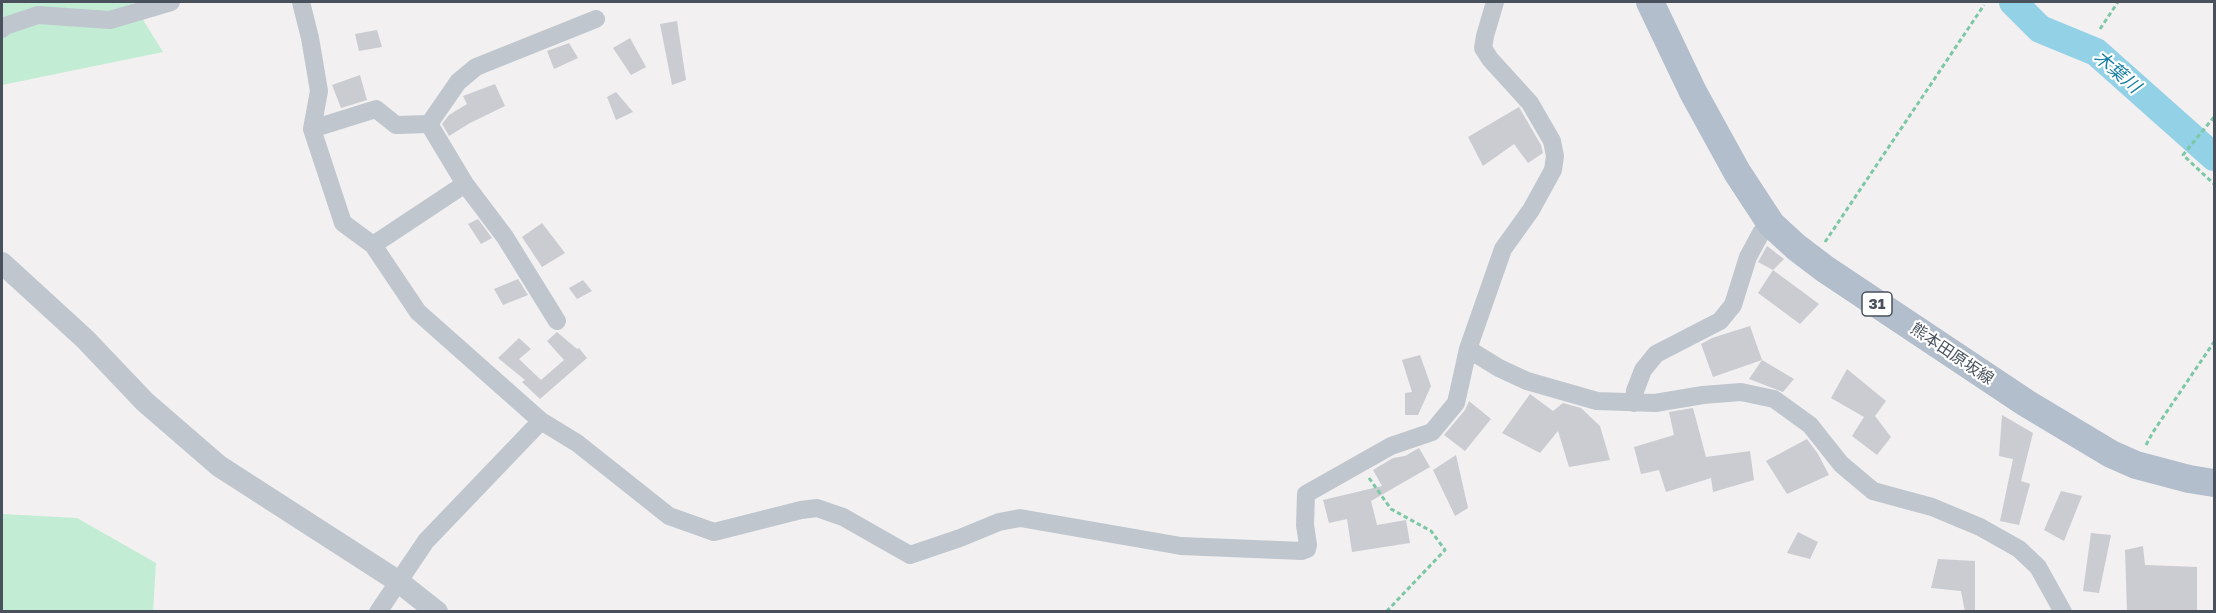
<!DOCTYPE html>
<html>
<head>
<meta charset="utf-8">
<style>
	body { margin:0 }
	#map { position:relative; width:2216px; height:613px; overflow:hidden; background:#f2f0f0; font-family:"Golos Text",sans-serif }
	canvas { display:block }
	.frame { position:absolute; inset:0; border:3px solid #49525c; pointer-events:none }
</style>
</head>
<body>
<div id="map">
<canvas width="2216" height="613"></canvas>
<div class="frame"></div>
</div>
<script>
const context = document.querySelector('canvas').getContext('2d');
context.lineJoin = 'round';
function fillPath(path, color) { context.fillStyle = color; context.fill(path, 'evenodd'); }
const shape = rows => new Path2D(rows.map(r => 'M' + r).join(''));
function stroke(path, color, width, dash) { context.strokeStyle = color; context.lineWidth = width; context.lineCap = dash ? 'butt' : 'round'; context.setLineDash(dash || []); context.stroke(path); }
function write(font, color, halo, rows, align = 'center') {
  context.font = font + ' "Golos Text","Noto Sans JP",sans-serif'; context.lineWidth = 4.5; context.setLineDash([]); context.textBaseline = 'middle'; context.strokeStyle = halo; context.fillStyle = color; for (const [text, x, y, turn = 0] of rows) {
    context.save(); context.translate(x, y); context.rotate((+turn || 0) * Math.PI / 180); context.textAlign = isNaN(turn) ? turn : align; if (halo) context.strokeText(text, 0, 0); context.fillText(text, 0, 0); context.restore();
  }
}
const green = shape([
	[2,2,132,2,163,52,2,85],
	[2,514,77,518,156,563,153,611,2,611]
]);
const river = shape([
	[2013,2,2040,29,2096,52,2214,157]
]);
const building = shape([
	[677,21,686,80,672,85,660,24],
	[377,30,382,47,359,51,355,34],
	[630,38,646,67,631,75,613,48],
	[569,43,578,58,554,69,547,51],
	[360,75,367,100,341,108,332,85],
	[495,84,505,106,470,123,449,136,442,124,449,115,467,104,463,96],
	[616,92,633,112,616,120,607,97],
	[1519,107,1541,145,1543,153,1528,163,1514,144,1483,166,1468,137],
	[478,219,492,238,481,244,468,224],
	[542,223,565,253,542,267,522,237],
	[1767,246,1784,259,1773,270,1758,262],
	[1773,270,1819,304,1800,324,1758,293],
	[518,279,528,295,503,305,494,289],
	[583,280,592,291,577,299,569,288],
	[1750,326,1762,360,1713,377,1701,344,1712,338],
	[557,332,577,349,579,348,587,358,540,399,522,382,525,380,498,358,519,338,531,349,519,359,541,380,564,360,547,341],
	[1420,355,1431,386,1418,415,1405,415,1405,393,1412,392,1402,360],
	[1762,360,1794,379,1783,392,1749,379],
	[1847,369,1886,401,1875,416,1891,437,1877,455,1852,436,1864,417,1831,398],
	[1530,394,1553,411,1563,403,1581,408,1600,426,1610,460,1569,467,1558,431,1540,453,1502,433],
	[1469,401,1491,419,1465,451,1444,435,1465,410],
	[1693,408,1706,457,1750,451,1754,480,1713,492,1711,478,1666,492,1659,470,1641,474,1634,447,1674,435,1669,412],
	[2002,415,2033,433,2021,481,2030,484,2019,525,2000,521,2013,459,1999,456],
	[1807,439,1818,454,1829,475,1787,494,1766,461],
	[1419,448,1430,467,1371,501,1377,525,1406,520,1410,543,1352,552,1347,519,1329,523,1323,500,1382,486,1373,470,1393,458,1405,456],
	[1456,455,1468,508,1455,516,1433,470],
	[2061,491,2082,496,2064,541,2044,530],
	[1798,532,1818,542,1810,559,1787,553],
	[2091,533,2111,535,2099,593,2083,591],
	[2143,546,2145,565,2197,567,2197,612,2127,612,2125,550],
	[1938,559,1975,561,1975,612,1965,612,1961,591,1931,588]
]);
const path = shape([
	[2100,29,2118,2],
	[2214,117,2183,155,2214,184],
	[1825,242,1984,5],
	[2146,445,2153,432,2214,342],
	[1369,478,1391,509,1431,531,1445,550,1386,612]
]);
const minor = shape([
	[301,2,310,38,319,91,312,129,343,223,373,245,418,312,541,421,577,443,669,516,714,532,801,510,817,508,843,517,910,555,960,538,999,522,1020,518,1181,546,1302,551,1307,549,1308,545,1305,525,1306,494,1391,446,1432,432,1456,403,1468,349,1503,249,1531,210,1553,170,1555,156,1552,141,1530,103,1490,59,1483,48,1485,36,1495,2],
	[2,29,5,26,38,15,110,20,171,2],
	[312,129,376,109,396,125,429,124],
	[465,184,429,124,458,82,476,67,596,19],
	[373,245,465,184,505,237,557,321],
	[1468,349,1499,368,1527,381,1597,401,1655,403,1703,395,1741,392,1774,399,1810,425,1841,464,1873,491,1932,507,1980,527,2019,549,2038,567,2063,612],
	[1634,403,1635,391,1643,370,1656,354,1720,321,1733,305,1748,257,1761,233,1771,224],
	[378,612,426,541,541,421]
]);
const tertiary = shape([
	[2,263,85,339,145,402,219,466,399,582,437,612]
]);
const primary = shape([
	[1650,2,1693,92,1737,172,1771,224,1796,247,1825,269,2026,403,2111,454,2136,465,2189,479,2214,483]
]);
const shields = [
	[1877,304,30]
];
const shieldNames = [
	["31",1877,304]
];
const streetNames = [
	["熊本田原坂線",1952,354,34]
];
const waterNames = [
	["木葉川",2117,72,40]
];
fillPath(green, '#c2ecd4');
stroke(river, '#92d1e6', 28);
fillPath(building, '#caccd2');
stroke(path, '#7cc8a6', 3, [4.5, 3]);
stroke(minor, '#bfc6ce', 18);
stroke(tertiary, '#bfc6ce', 22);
stroke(primary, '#b2becc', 28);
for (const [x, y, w] of shields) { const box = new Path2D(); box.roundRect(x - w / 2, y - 12, w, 24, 4.5); context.fillStyle = '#fff'; context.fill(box); stroke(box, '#49525c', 1.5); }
write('bold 15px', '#49525c', null, shieldNames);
write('16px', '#49525c', '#fff', streetNames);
write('italic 18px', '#167ea2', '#fff', waterNames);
</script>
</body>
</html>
